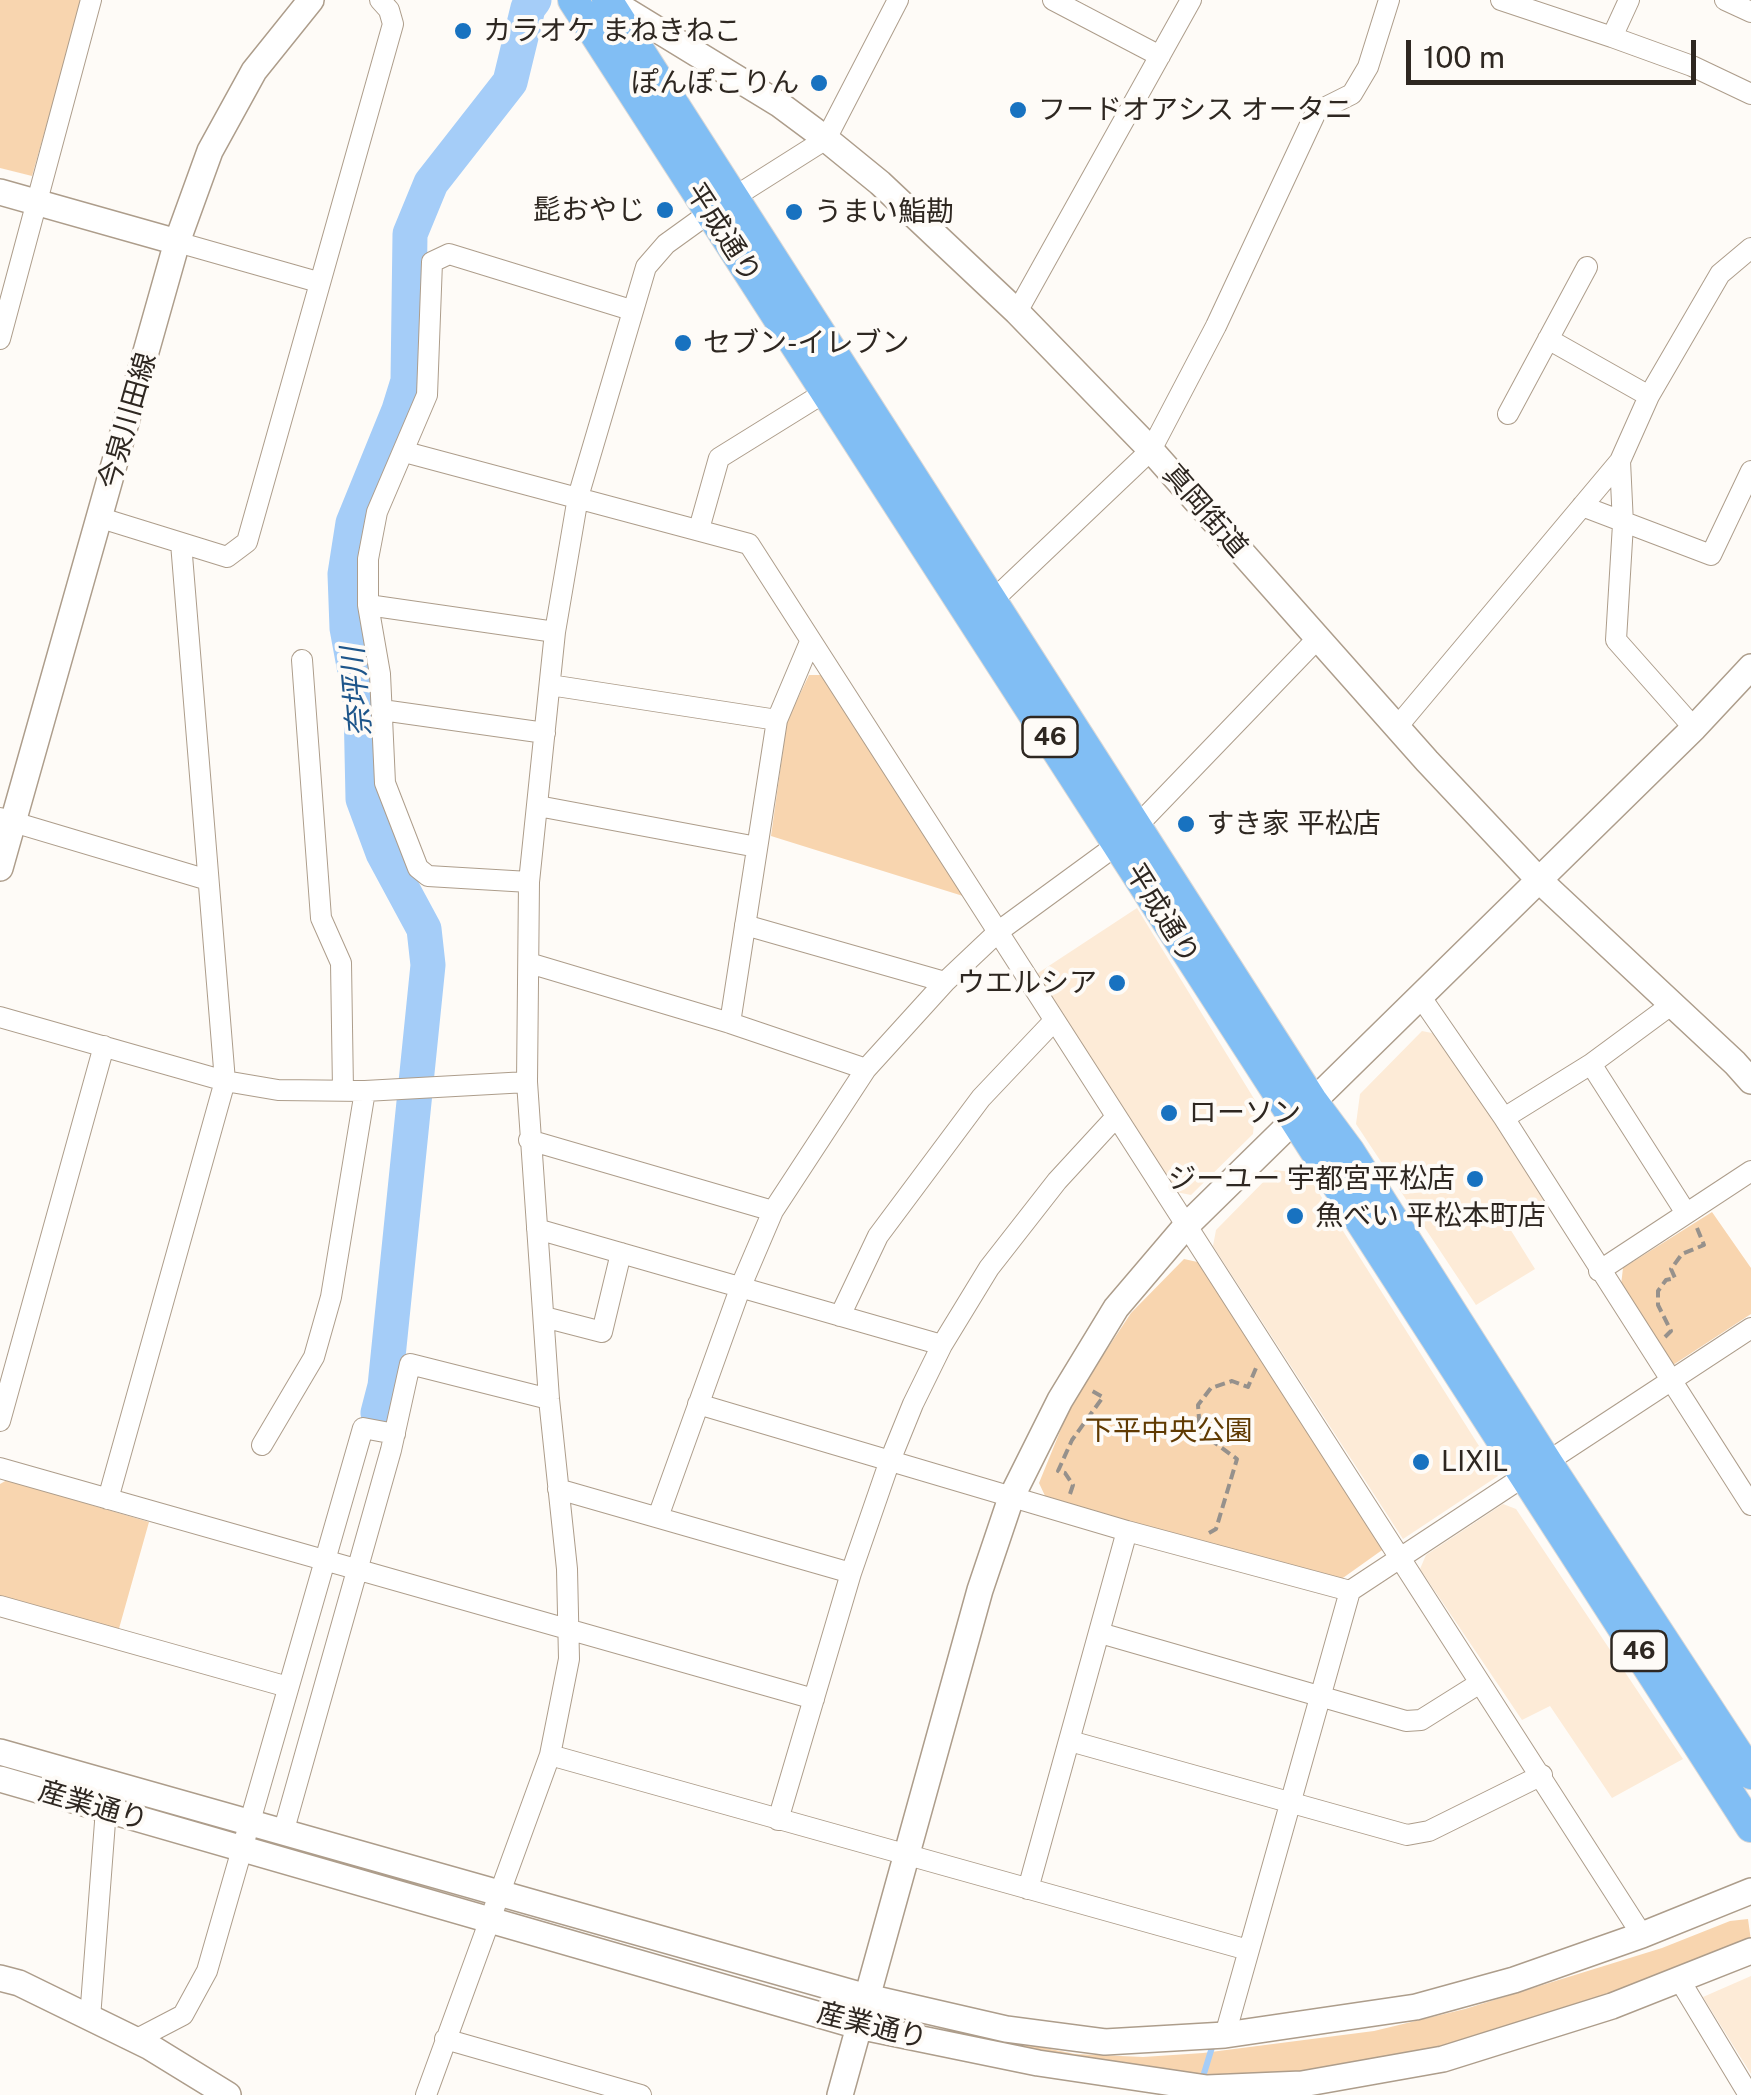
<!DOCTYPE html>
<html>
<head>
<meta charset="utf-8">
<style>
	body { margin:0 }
	#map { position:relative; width:1751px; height:2095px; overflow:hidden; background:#fefbf7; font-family:"Public Sans",sans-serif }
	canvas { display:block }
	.scale { position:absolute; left:1406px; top:40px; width:290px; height:45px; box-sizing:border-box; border:5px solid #2e2721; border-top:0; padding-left:12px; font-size:30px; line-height:35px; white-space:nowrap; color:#2e2721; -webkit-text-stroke:8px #fefbf7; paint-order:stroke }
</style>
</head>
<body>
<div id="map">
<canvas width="1751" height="2095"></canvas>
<div class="scale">100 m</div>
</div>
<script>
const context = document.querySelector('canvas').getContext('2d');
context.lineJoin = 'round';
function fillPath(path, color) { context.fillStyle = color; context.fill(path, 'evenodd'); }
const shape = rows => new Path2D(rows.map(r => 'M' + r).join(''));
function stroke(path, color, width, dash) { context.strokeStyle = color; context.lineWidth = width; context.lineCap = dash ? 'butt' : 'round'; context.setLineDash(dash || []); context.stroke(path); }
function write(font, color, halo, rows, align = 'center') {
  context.font = font + ' "Public Sans","Noto Sans JP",sans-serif'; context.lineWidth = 8; context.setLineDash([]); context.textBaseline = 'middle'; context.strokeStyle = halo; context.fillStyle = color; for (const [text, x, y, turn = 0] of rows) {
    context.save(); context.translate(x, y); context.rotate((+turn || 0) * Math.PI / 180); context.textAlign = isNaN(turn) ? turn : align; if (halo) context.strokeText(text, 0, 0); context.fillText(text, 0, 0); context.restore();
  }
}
const built = shape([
	[1137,908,1256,1102,1253,1134,1191,1195,1176,1192,1035,975],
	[1422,1031,1437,1034,1546,1198,1507,1224,1535,1269,1476,1305,1356,1124,1360,1094],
	[1275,1170,1307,1174,1498,1476,1403,1539,1213,1246,1216,1230],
	[1503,1504,1516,1509,1683,1759,1612,1798,1550,1706,1522,1720,1420,1569,1426,1555],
	[1751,1976,1751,2074,1703,1997]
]);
const green = shape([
	[0,0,82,0,32,176,0,168],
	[809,675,821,675,963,896,771,836,787,721],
	[1712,1212,1751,1268,1751,1314,1673,1365,1621,1285,1623,1268],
	[1184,1259,1202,1263,1385,1548,1340,1580,1046,1498,1039,1483,1072,1402,1131,1313],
	[7,1480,149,1522,118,1632,0,1598,0,1484],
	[1748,1919,1751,1941,1527,2029,1301,2078,1194,2075,1089,2061,906,2020,1075,2054,1143,2057,1203,2053,1374,2031,1465,2009,1662,1948,1730,1921]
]);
const stream = shape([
	[1202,2080,1213,2044]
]);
const river = shape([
	[378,1413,385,1386,428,965,424,929,383,853,363,799,361,704,347,628,345,574,353,523,399,410,408,381,410,234,431,183,510,82,528,8,534,0]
]);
const path = shape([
	[1665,1337,1671,1331,1658,1305,1658,1291,1666,1280,1675,1278,1671,1269,1682,1254,1704,1245,1697,1228],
	[1070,1494,1073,1485,1065,1473,1058,1471,1072,1440,1103,1397,1092,1391],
	[1209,1533,1216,1529,1237,1459,1200,1432,1198,1405,1211,1388,1232,1381,1248,1387,1256,1368]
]);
const minor = shape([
	[1053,0,1160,56],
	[1501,0,1612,37],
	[1629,0,1612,37,1692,66,1751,94],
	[1725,0,1751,12],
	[177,242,318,282],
	[1017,312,1191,0],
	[0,339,91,0],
	[1548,339,1649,396],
	[1508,414,1587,267],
	[405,452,749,544,1642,1935],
	[1582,506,1711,555,1751,471],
	[101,518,227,557,247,542,393,24,389,10,380,0],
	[699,529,719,458,827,391],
	[991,602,1151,450,1216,326,1316,112,1352,94,1368,67,1389,0],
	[368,605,555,632],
	[302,660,321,918,341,963,343,1090],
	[550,685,777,720],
	[382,710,545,733],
	[1397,727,1620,461],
	[1694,728,1616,640,1623,524,1620,461,1649,396,1720,274,1751,248],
	[538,806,757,847],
	[0,818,208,880],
	[1136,827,1318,638],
	[529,882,428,876,418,868,385,783,380,674,368,605,368,559,377,512,427,395,432,262,449,254,631,310],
	[745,925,945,982],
	[529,963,730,1023,866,1069],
	[1420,996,1504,1118,1751,1505],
	[0,1017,225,1081,278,1090,365,1091,527,1082],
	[730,1023,777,720,810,642],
	[1591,1064,1686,1213],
	[1504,1118,1591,1064,1671,1005],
	[529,1140,773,1211],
	[537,1229,942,1345],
	[1599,1271,1751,1171],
	[840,1316,878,1236,981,1098,1053,1022],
	[544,1317,602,1332,621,1253],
	[698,1404,1127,1531,1350,1591],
	[0,1421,104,1046],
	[262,1445,314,1357,331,1297,365,1091],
	[1547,1462,1751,1328],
	[0,1468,814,1699],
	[558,1489,851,1573],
	[108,1499,225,1081,181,543],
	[658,1517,741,1286,773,1211,866,1069,945,982,999,931,1118,844],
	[0,1606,288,1687],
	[1100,1633,1406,1721,1421,1720,1480,1683],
	[1070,1741,1407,1835,1429,1831,1542,1775],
	[550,1755,1248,1950],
	[778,1820,851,1573,889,1463,913,1404,942,1345,989,1268,1057,1181,1115,1118],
	[283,1833,391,1450,410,1364,549,1399],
	[1028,1889,1127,1531],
	[1679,1979,1749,2095],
	[90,2018,106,1809],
	[1225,2035,1350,1591,1526,1475],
	[445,2039,641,2095],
	[135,2040,183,2015,207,1971,363,1428,395,1434],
	[426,2095,550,1755,569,1659,567,1569,549,1399,527,1082,529,882,555,632,578,497,646,267,666,244,709,213,826,139,898,0]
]);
const tertiary = shape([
	[609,0,779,104,826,139,880,183,1017,312,1151,450,1427,761,1539,880,1735,1063,1751,1081],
	[0,192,177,242],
	[0,868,177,242,210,151,254,71,311,0],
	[0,1752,867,1997,1006,2029,1105,2042,1225,2035,1416,2007,1514,1980,1642,1935,1751,1891],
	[0,1779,858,2026,1038,2063,1207,2088,1302,2084,1443,2059,1612,2006,1751,1951],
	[0,1978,19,1983,150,2047,228,2095],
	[840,2095,980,1590,1011,1498,1060,1400,1116,1308,1185,1227,1694,728,1751,667]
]);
const primary = shape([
	[573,0,1751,1827],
	[607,0,1313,1102,1350,1152,1547,1462,1751,1774]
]);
const markers = [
	[463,31,10,"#1872c0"],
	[819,83,10,"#1872c0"],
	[1018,110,10,"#1872c0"],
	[665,210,10,"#1872c0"],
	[794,212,10,"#1872c0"],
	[683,343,10,"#1872c0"],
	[1186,824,10,"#1872c0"],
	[1117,983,10,"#1872c0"],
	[1169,1113,10,"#1872c0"],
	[1475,1179,10,"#1872c0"],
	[1295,1216,10,"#1872c0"],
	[1421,1462,10,"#1872c0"]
];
const shields = [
	[1050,737,55],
	[1639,1651,55]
];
const shieldNames = [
	["46",1050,737],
	["46",1639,1651]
];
const poiNames = [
	["カラオケ まねきねこ",483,31],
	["ぽんぽこりん",799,83,"right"],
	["フードオアシス オータニ",1038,110],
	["髭おやじ",645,210,"right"],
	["うまい鮨勘",814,212],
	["セブン-イレブン",703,343],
	["すき家 平松店",1206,824],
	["ウエルシア",1097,983,"right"],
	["ローソン",1189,1113],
	["ジーユー 宇都宮平松店",1455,1179,"right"],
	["魚べい 平松本町店",1315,1216],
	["LIXIL",1441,1462]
];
const streetNames = [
	["平成通り",723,233,57],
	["今泉川田線",128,421,-74],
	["真岡街道",1205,511,49],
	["平成通り",1162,914,58],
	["産業通り",93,1806,16],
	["産業通り",872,2026,14]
];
const parkNames = [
	["下平中央公園",1169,1431]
];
const waterNames = [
	["奈坪川",357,692,-95]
];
fillPath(built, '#fdebd7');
fillPath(green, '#f8d5af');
stroke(stream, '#a5cdf8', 6);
stroke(river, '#a5cdf8', 35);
stroke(minor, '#ad9d8b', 22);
stroke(tertiary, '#ad9d8b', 28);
stroke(primary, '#d9d8d7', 32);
stroke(path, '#96918c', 4, [10, 5]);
stroke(minor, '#fff', 20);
stroke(tertiary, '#fff', 25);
stroke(primary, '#81bef4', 30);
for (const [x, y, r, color] of markers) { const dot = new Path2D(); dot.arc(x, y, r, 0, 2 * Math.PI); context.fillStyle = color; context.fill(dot); stroke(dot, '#fefbf7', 4); }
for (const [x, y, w] of shields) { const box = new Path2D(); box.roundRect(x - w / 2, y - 20, w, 40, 8); context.fillStyle = '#fefbf7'; context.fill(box); stroke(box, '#2e2721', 2.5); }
write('bold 25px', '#2e2721', null, shieldNames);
write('28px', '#2e2721', '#fefbf7', poiNames, 'left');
write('28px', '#2e2721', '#fefbf7', streetNames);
write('28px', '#603a01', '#fefbf7', parkNames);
write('italic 30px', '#1d558a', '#fefbf7', waterNames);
</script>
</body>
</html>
